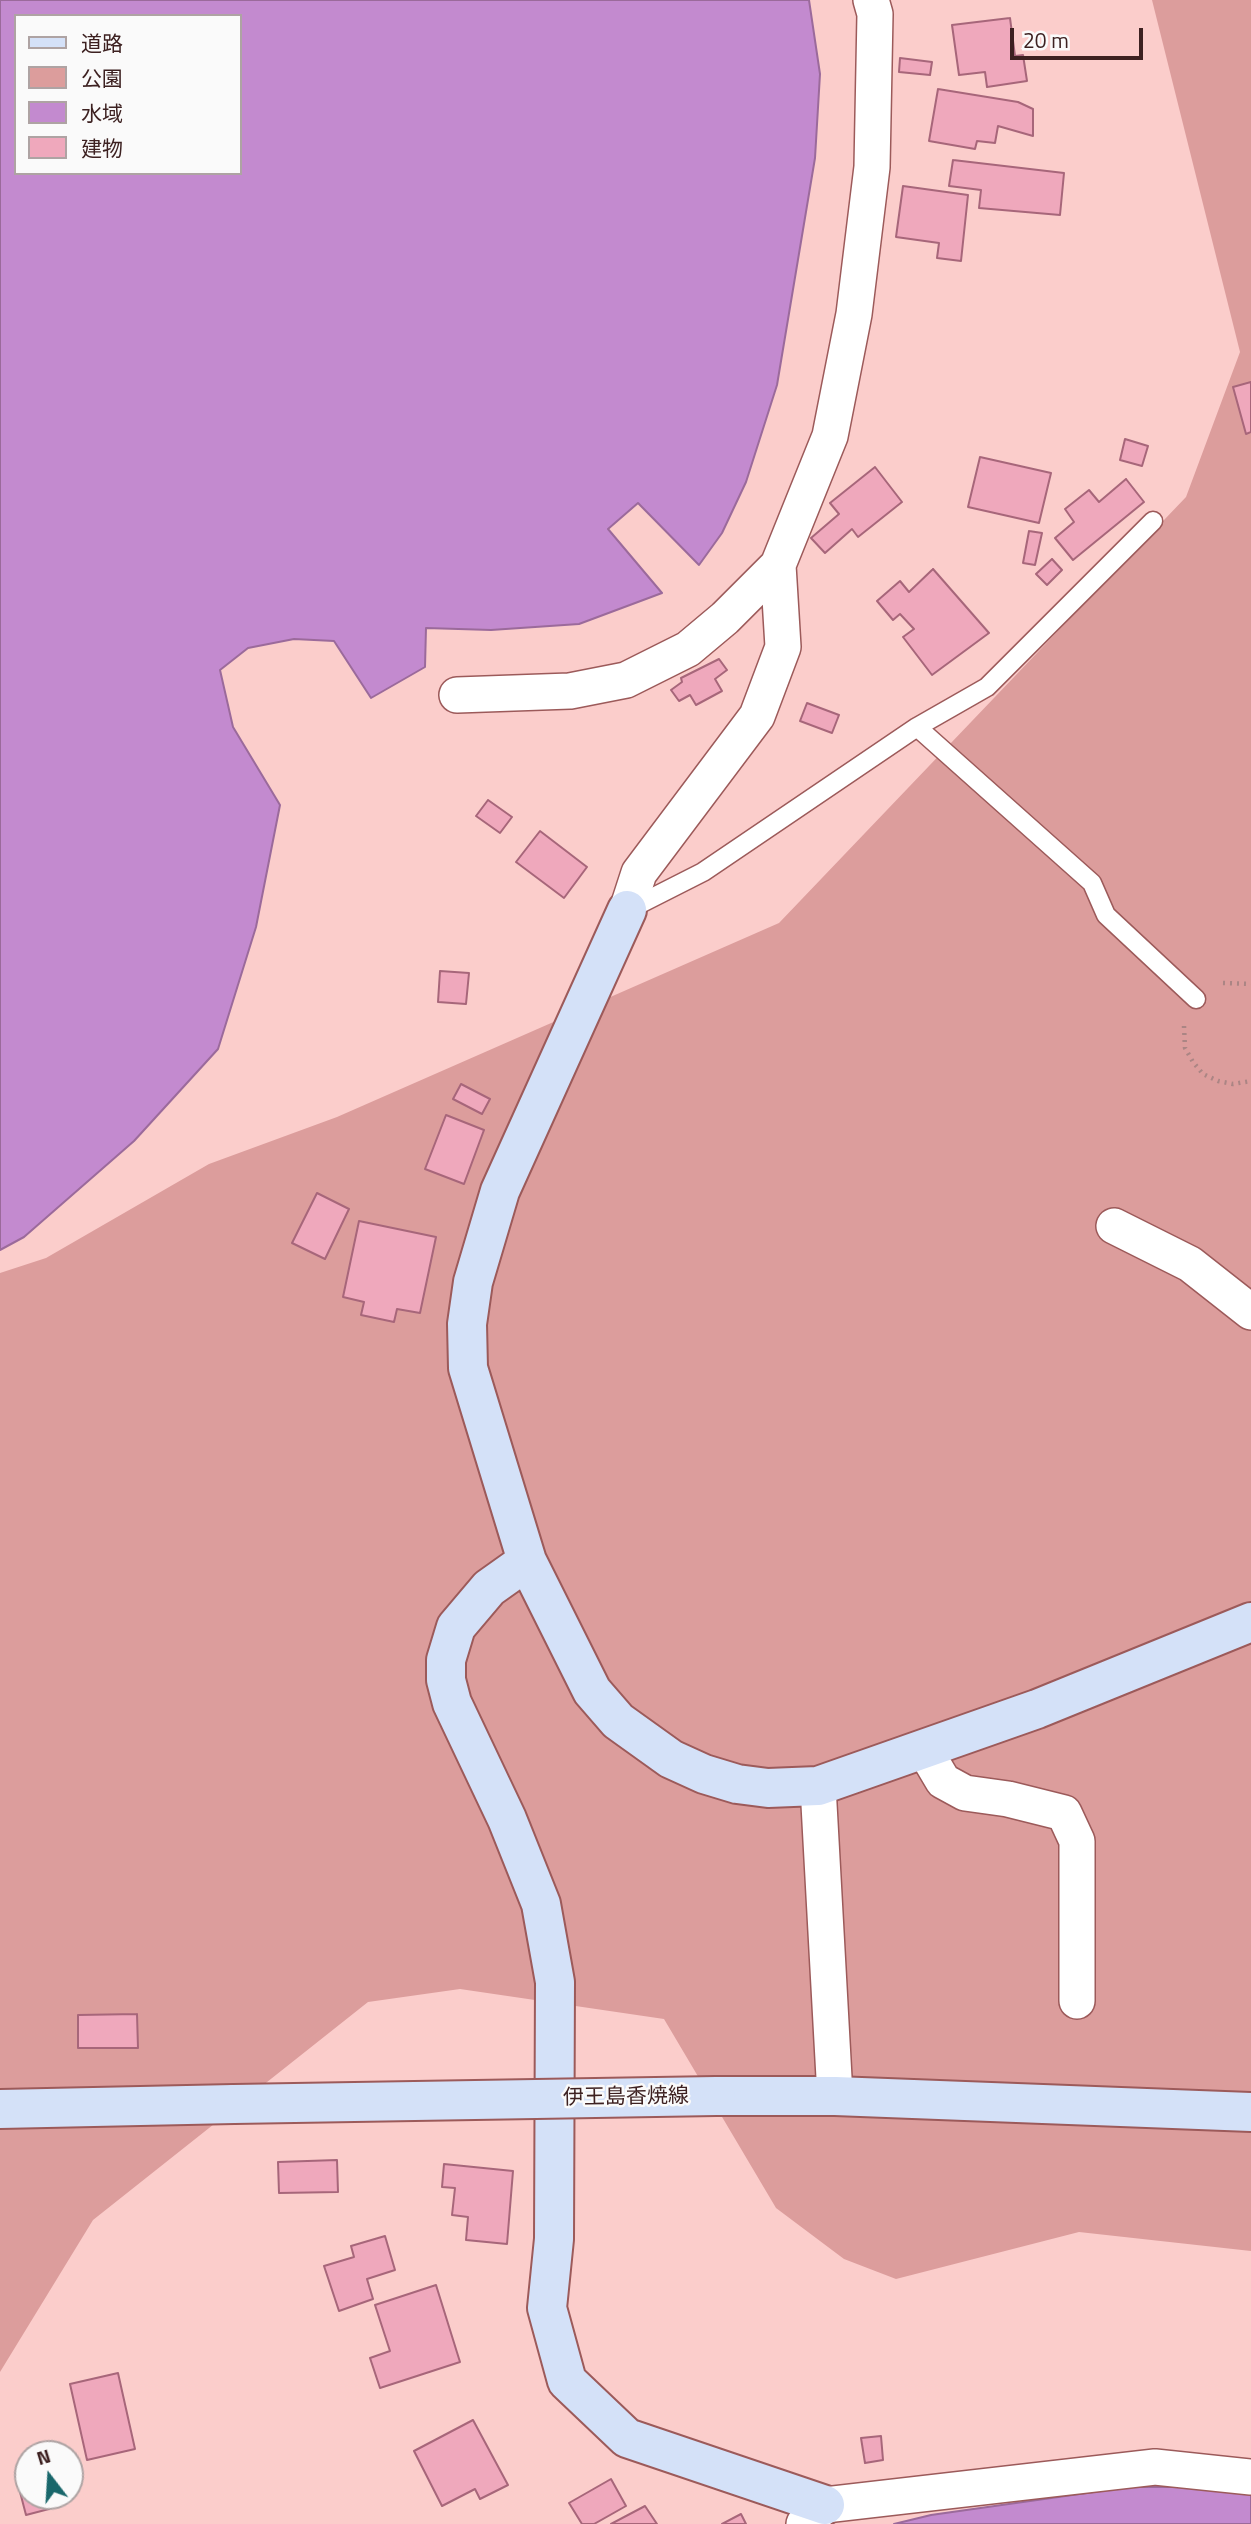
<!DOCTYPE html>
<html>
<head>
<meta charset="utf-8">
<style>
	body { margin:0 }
	#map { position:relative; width:1251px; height:2524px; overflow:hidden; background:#fbcdcb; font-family:"Titillium Web","Noto Sans JP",sans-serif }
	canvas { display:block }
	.legend { position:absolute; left:14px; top:14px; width:228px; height:161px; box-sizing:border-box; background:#fafafa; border:2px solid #aea3a3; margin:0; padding:9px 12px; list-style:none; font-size:21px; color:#3d2121 }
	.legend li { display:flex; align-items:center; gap:14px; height:35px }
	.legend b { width:35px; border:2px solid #aea3a3 }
	.north { position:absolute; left:14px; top:2440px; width:70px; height:70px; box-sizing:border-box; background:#fafafa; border:2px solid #aea3a3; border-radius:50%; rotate:343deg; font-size:19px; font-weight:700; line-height:28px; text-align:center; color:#3d2121 }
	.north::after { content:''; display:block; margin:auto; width:24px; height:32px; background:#19676b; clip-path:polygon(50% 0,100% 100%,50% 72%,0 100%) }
	.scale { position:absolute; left:1010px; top:28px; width:133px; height:32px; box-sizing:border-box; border:4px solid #3d2121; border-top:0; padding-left:9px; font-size:21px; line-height:24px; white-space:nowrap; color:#3d2121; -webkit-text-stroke:5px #fafafa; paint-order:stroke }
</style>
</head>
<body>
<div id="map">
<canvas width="1251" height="2524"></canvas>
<ul class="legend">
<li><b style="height:9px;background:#d4e1f8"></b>道路</li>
<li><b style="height:19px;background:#dc9d9c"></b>公園</li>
<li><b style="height:19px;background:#c38acf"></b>水域</li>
<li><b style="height:19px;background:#efa8bc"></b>建物</li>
</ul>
<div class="north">N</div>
<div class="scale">20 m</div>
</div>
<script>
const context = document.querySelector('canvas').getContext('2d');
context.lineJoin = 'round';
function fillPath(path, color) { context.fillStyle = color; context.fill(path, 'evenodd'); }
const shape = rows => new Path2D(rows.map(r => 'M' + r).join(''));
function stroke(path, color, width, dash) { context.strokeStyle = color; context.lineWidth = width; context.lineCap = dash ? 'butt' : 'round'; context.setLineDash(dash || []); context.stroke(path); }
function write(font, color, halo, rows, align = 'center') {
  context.font = font + ' "Titillium Web","Noto Sans JP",sans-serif'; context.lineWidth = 5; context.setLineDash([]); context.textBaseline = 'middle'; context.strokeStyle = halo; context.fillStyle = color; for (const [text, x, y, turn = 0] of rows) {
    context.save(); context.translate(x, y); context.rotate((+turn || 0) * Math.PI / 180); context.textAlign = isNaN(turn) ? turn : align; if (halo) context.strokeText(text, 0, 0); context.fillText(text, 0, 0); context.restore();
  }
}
const green = shape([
	[1152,0,1251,0,1251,2251,1079,2232,896,2279,844,2259,776,2208,664,2019,460,1989,368,2002,93,2220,0,2372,0,1273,46,1258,209,1164,337,1117,779,923,1186,497,1240,352]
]);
const water = shape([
	[0,0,809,0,820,74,815,158,777,385,746,482,722,533,699,565,638,503,608,529,662,593,579,624,491,630,426,628,425,667,371,698,334,641,294,639,248,648,220,670,233,727,280,805,256,927,218,1049,134,1141,24,1237,0,1250,0,0],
	[16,16,240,16,240,173,16,173,16,16],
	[1129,2487,1251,2487,1251,2524,894,2524,931,2515,1129,2487]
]);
const building = shape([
	[1010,18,1015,56,1023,55,1027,81,987,87,985,72,959,75,952,25,1010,18],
	[900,58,932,62,930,75,899,72,900,58],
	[938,89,1018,102,1033,109,1033,136,998,126,995,143,977,141,975,149,929,141,938,89],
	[953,160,1064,173,1060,215,979,208,981,190,949,186,953,160],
	[903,186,968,195,961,261,937,258,939,243,896,237,903,186],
	[1251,382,1251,432,1246,434,1233,387,1251,382],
	[1125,439,1148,446,1142,466,1120,460,1125,439],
	[980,457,1051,473,1039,523,968,507,980,457],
	[875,467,902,502,858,537,852,529,825,553,811,538,839,514,830,503,875,467],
	[1126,479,1144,502,1073,560,1055,538,1074,522,1065,509,1089,490,1099,502,1126,479],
	[1029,531,1042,533,1035,565,1023,563,1029,531],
	[1052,559,1062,570,1047,585,1036,574,1052,559],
	[933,569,989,633,932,675,903,637,914,629,900,614,893,620,877,601,900,581,909,592,933,569],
	[719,659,727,670,715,679,722,691,696,705,690,695,679,701,671,690,682,682,681,678,719,659],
	[807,703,839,715,832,733,800,721,807,703],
	[488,800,512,817,500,833,476,816,488,800],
	[540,831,587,867,564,898,516,862,540,831],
	[440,971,469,973,466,1004,438,1002,440,971],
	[461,1084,490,1099,482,1114,453,1099,461,1084],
	[446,1115,484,1130,464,1184,425,1169,446,1115],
	[317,1193,349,1209,325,1259,292,1243,317,1193],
	[359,1221,436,1237,420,1313,397,1309,394,1322,361,1315,364,1302,343,1297,359,1221],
	[137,2014,138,2048,78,2048,78,2015,137,2014],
	[337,2160,338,2192,279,2193,278,2162,337,2160],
	[444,2164,513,2171,507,2244,466,2240,468,2217,452,2215,455,2188,442,2187,444,2164],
	[385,2236,395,2270,367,2279,373,2299,339,2311,324,2266,354,2257,351,2246,385,2236],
	[436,2285,460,2362,380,2388,370,2358,390,2351,375,2305,436,2285],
	[118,2373,135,2449,87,2460,70,2384,118,2373],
	[473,2420,508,2485,480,2499,475,2489,442,2506,414,2451,473,2420],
	[881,2436,883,2460,865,2463,861,2438,881,2436],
	[611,2479,626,2506,594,2524,582,2524,569,2503,611,2479],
	[28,2485,28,2496,45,2496,49,2509,26,2515,19,2488,28,2485],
	[645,2506,657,2524,611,2524,645,2506],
	[741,2514,746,2524,722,2524,741,2514]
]);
const path = shape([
	[1223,983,1251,984],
	[1184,1026,1185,1048,1193,1062,1203,1074,1218,1081,1233,1084,1251,1081]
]);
const lane = shape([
	[917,727,1092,883,1106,915,1196,999],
	[628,910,703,872,917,727,987,687,1153,521]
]);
const street = shape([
	[457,695,570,691,626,680,688,649,725,618,778,565],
	[627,910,639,873,757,716,783,647,778,565,830,436,854,314,872,167,875,14,871,0],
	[1114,1226,1190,1264,1251,1312],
	[924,1749,943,1781,965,1793,1008,1799,1064,1813,1077,1841,1077,2001],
	[818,1786,835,2096],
	[804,2524,825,2505,1155,2467,1251,2477]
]);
const secondary = shape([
	[627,910,500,1191,473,1282,467,1324,468,1368,527,1561,592,1691,618,1721,671,1759,704,1774,737,1784,768,1788,818,1786,1037,1709,1251,1622],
	[527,1561,489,1588,456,1627,446,1660,446,1680,452,1703,507,1819,541,1904,555,1982,554,2239,547,2308,567,2381,627,2438,825,2505],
	[716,2096,835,2096,1251,2112],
	[0,2109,234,2104]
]);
const secondaryBridge = shape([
	[234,2104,716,2096]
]);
const streetNames = [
	["伊王島香焼線",626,2098,-1]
];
fillPath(green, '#dc9d9c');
fillPath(water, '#c38acf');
stroke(water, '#9b6a9b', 2);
fillPath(building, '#efa8bc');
stroke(building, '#a7667a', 2);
stroke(lane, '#9c5a5a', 21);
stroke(street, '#9c5a5a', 38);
stroke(secondary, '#9c5a5a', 42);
stroke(path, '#ab8584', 4.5, [2, 5]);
stroke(lane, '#fff', 18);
stroke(street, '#fff', 35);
stroke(secondary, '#d4e1f8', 38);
stroke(secondaryBridge, '#9c5a5a', 42, []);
stroke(secondaryBridge, '#d4e1f8', 38);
write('21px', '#3d2121', '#fafafa', streetNames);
</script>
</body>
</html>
